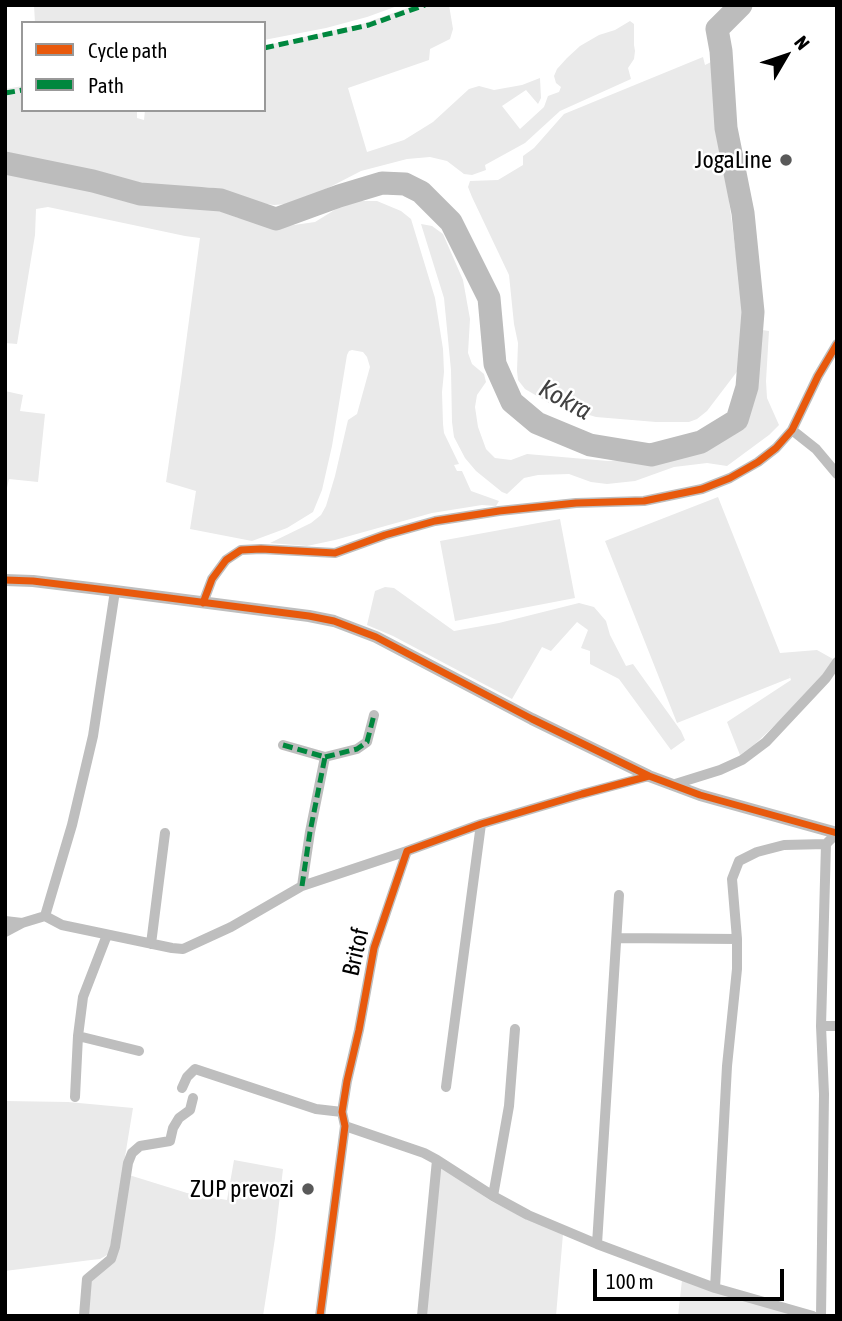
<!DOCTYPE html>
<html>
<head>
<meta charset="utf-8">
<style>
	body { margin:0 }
	#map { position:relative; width:842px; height:1321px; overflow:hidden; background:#fff; font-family:"Asap Condensed",sans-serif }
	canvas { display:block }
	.frame { position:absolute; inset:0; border:7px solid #000; pointer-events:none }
	.legend { position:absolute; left:21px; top:21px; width:245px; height:91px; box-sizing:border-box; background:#fff; border:2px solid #999; margin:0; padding:9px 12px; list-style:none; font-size:21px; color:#000 }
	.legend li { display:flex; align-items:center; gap:14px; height:35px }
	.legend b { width:35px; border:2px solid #999 }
	.north { position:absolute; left:751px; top:21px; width:70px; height:70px; -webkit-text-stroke:5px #fff; paint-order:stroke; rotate:51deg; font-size:19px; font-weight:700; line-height:28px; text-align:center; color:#000 }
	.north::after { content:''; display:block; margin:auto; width:24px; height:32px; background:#000; clip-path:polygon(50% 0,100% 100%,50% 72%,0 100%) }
	.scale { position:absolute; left:593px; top:1269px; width:191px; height:32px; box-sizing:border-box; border:4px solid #000; border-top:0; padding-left:9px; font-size:21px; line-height:24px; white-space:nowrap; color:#000; -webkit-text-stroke:5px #fff; paint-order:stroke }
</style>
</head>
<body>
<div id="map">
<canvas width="842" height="1321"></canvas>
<div class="frame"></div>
<ul class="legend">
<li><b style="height:9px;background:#e8590c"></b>Cycle path</li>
<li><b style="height:9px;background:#00873e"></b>Path</li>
</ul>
<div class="north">N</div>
<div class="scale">100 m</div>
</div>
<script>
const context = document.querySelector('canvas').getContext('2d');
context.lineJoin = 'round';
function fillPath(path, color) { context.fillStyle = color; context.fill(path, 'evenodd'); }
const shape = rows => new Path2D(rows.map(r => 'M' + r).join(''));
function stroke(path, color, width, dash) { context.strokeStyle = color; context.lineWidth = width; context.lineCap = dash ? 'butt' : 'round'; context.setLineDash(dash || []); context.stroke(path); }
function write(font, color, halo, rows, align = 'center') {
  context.font = font + ' "Asap Condensed",sans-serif'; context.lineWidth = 5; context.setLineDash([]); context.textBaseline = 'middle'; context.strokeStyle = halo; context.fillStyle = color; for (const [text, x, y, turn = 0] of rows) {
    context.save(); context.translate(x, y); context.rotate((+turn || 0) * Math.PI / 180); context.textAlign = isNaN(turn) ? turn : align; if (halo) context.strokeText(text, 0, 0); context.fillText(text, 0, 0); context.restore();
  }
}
const green = shape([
	[34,5,400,5,367,17,326,28,264,40,264,23,35,23],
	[416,5,449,5,453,29,450,39,430,49,429,60,348,88,367,152,404,140,433,122,469,89,479,86,494,90,522,85,540,78,541,98,538,104,526,90,502,106,520,129,544,107,548,96,559,92,561,87,556,83,554,76,557,69,567,58,580,46,599,35,615,30,630,21,634,24,634,45,635,51,634,59,628,68,631,79,560,111,525,143,485,165,486,170,472,175,464,174,447,161,430,157,407,159,361,171,299,203,274,205,231,199,218,189,208,187,134,188,85,171,5,154,5,89,23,86,23,110,137,110,137,118,144,120,145,110,264,110,264,46,362,24],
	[703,57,705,65,711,62,743,308,739,369,707,411,697,419,689,422,656,422,596,417,549,403,525,389,518,380,517,371,518,343,514,324,509,275,472,197,468,187,470,181,498,180,523,165,523,156,534,148,564,114],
	[5,170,96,187,143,200,174,206,219,209,236,217,257,223,287,226,315,222,341,206,358,201,377,201,401,211,411,219,435,298,443,349,444,372,442,392,443,424,444,433,459,464,454,465,457,471,462,471,471,491,499,501,496,506,482,505,432,513,335,540,307,546,270,543,311,523,321,515,326,506,335,476,348,420,357,414,370,367,367,357,363,352,352,350,349,351,347,355,332,446,322,490,313,512,287,528,252,541,190,529,196,491,166,482,181,380,200,238,185,236,48,207,36,209,35,235,17,344,5,343],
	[421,224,432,226,443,234,463,280,470,319,468,353,472,364,484,374,486,382,477,395,475,407,478,427,486,449,495,458,511,460,527,454,608,461,639,459,700,443,727,431,742,420,750,407,758,363,755,329,769,331,766,381,767,398,779,425,769,435,727,466,707,463,674,467,635,481,607,484,591,482,569,474,538,475,524,478,507,494,502,492,476,471,465,458,454,437,452,422,451,370,444,298],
	[5,391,23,395,20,411,45,414,38,482,9,479,5,497],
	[718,497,780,653,817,650,833,659,822,676,790,711,755,744,740,755,727,722,791,680,789,674,790,678,677,723,605,541],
	[560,519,575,598,455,621,440,541],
	[385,587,394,588,454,631,499,623,579,603,594,607,606,621,610,635,626,666,633,664,681,731,685,740,671,750,619,679,590,664,590,651,581,648,588,630,577,622,551,651,542,647,512,699,393,636,367,625,375,591],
	[5,1101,68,1102,133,1108,109,1254,100,1259,91,1260,5,1271],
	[234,1160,283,1169,275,1238,263,1316,89,1316,89,1295,91,1281,110,1265,129,1175,187,1193,227,1200],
	[442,1168,491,1201,521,1216,563,1234,556,1316,425,1316,440,1171],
	[682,1280,799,1316,678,1316]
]);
const river = shape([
	[5,163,93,181,140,194,221,200,276,219,339,196,382,183,405,184,421,192,451,222,489,298,495,364,512,402,537,423,590,445,651,455,701,442,737,420,747,387,753,312,743,213,726,128,721,51,717,29,741,5]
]);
const minor = shape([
	[792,430,816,449,837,474],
	[203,603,212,579,226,560,241,550,261,549,335,553,385,535,435,521,499,511,576,503,644,501,702,489,730,478,758,462,776,448,792,430,818,376,837,344],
	[283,745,325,757,310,832,302,886],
	[325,757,357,749,367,742,374,715],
	[672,785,720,770,742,760,766,742,826,678,837,662],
	[45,916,62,925,172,948,183,949,231,927,302,886,407,851],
	[45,916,72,825,93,736,115,591],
	[5,921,22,923,45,916],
	[5,932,22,923],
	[617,938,737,939],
	[151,944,165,833],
	[821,1026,837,1026],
	[78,1036,83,997,107,935],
	[446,1087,481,824],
	[182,1088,187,1077,195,1069,316,1109,342,1112],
	[75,1097,78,1036,139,1051],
	[345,1126,424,1153,437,1160,422,1316],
	[437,1160,493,1196,528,1215,597,1244,715,1288,813,1316],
	[493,1196,509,1106,515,1029],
	[597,1244,619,895],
	[715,1288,727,1066,737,969,737,939,732,879,739,861,757,852,784,845,826,844],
	[84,1316,87,1279,111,1259,115,1247,128,1163,132,1153,140,1146,170,1141,173,1128,179,1118,190,1110,193,1098],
	[320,1316,345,1126,342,1112,347,1081,359,1030,374,948,407,851,481,824,582,794,649,776],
	[821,1316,824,1094,821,1026,826,844,837,833]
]);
const tertiary = shape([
	[5,580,33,581,115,591,309,616,334,621,376,637,532,719,649,776,700,795,837,833]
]);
const quiet = shape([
	[264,48,369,25,425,5],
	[5,93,23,90],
	[283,745,325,757,310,832,302,886],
	[325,757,357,749,367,742,374,715]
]);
const cycleway = shape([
	[5,580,33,581,115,591,309,616,334,621,376,637,532,719,649,776,700,795,837,833],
	[203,603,212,579,226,560,241,550,261,549,335,553,385,535,435,521,499,511,576,503,644,501,702,489,730,478,758,462,776,448,792,430,818,376,837,344],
	[320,1316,345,1126,342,1112,347,1081,359,1030,374,948,407,851,481,824,582,794,649,776]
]);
const markers = [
	[786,160,7,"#595959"],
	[308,1189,7,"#595959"]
];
const poiNames = [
	["JogaLine",772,160],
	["ZUP prevozi",294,1189]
];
const streetNames = [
	["Britof",356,952,-77]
];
const waterNames = [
	["Kokra",565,400,29]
];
fillPath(green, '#eaeaea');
stroke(river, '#bcbcbc', 23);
stroke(minor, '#bebebe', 10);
stroke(tertiary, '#bebebe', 12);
stroke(quiet, '#00873e', 5, [10, 5]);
stroke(cycleway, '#e8590c', 7);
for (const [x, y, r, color] of markers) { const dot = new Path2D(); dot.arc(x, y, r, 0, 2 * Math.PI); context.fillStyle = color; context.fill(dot); stroke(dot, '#fff', 2.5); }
write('24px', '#000', '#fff', poiNames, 'right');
write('24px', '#000', '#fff', streetNames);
write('italic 26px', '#414141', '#fff', waterNames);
</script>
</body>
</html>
